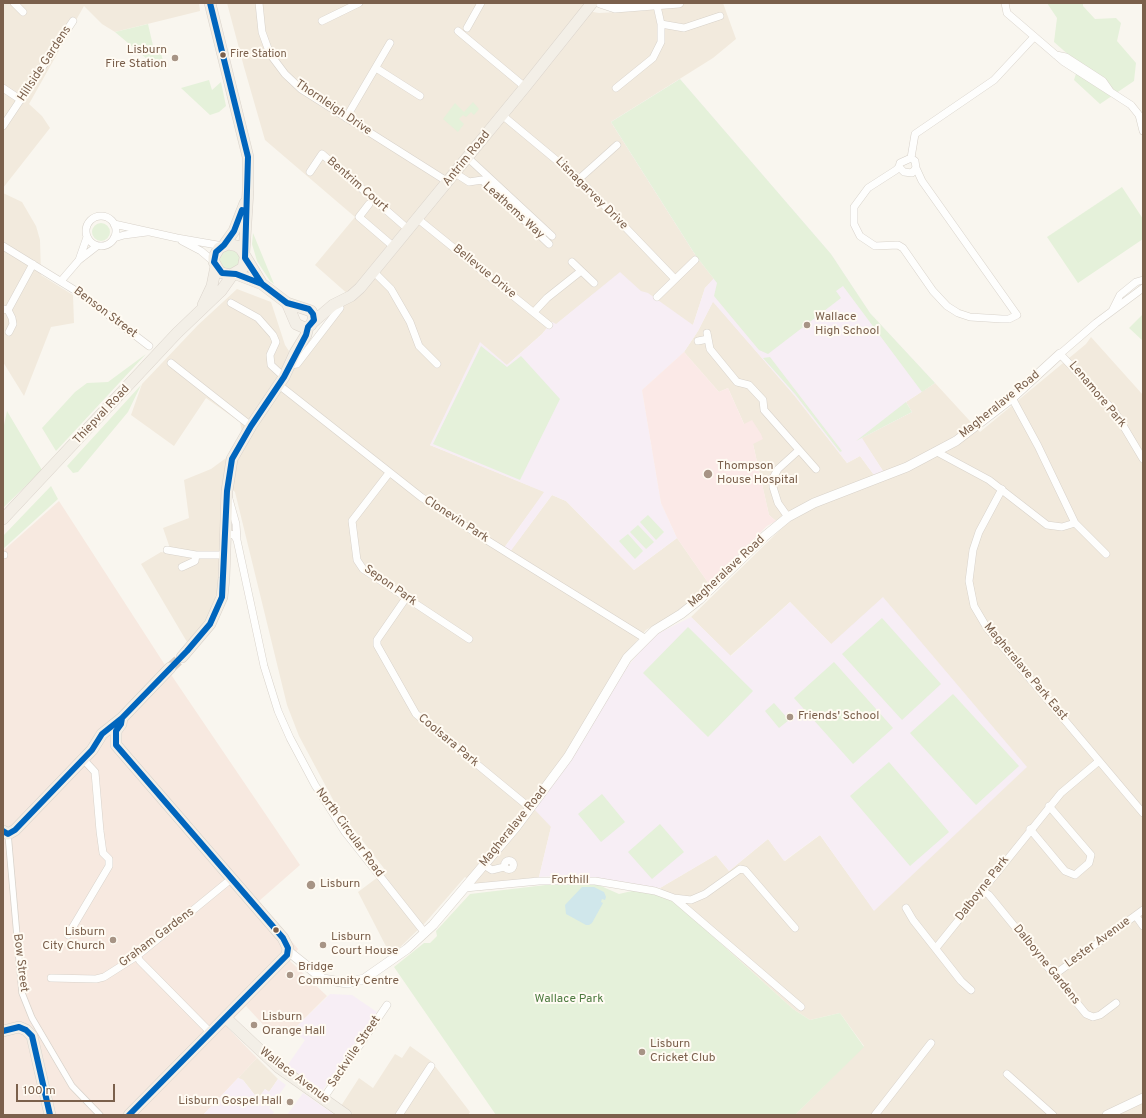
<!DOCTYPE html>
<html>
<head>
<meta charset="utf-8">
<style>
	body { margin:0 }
	#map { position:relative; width:1146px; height:1118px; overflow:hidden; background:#f9f6ef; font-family:Overpass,sans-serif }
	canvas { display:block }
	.frame { position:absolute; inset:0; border:4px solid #7b604c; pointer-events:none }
	.scale { position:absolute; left:16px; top:1084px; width:99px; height:18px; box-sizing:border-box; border:2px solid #7b604c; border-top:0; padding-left:5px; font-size:12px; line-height:14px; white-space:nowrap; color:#7b604c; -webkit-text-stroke:3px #fffbf3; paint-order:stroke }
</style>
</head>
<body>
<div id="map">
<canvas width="1146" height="1118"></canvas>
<div class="frame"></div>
<div class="scale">100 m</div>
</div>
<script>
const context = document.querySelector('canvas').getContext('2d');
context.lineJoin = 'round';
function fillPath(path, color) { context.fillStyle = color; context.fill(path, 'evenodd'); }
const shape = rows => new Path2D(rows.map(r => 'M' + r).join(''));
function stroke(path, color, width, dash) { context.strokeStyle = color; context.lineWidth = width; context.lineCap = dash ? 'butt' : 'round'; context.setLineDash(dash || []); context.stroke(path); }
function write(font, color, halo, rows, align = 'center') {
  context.font = font + ' Overpass,sans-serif'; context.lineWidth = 4; context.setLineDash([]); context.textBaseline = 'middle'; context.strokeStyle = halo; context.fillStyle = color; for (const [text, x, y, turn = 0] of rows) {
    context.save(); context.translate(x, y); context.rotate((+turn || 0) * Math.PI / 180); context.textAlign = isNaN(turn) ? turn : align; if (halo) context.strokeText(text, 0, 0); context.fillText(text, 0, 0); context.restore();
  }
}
const residential = shape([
	[3,3,199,3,200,11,115,32,102,24,84,6,29,104,42,116,50,128,3,188],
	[227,3,585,3,581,10,599,13,652,10,682,3,723,3,736,39,713,58,611,122,696,256,714,279,705,288,693,325,595,293,556,325,552,322,542,334,507,365,430,445,545,492,504,548,510,551,552,495,566,501,634,570,677,538,709,584,682,609,646,630,622,658,551,827,539,877,486,885,475,883,465,877,425,923,391,956,358,892,386,871,338,809,299,736,287,705,235,492,224,481,220,581,212,609,202,628,187,642,141,564,161,552,172,554,163,528,189,518,184,480,211,469,226,458,234,449,242,432,240,422,206,398,174,446,131,415,142,384,198,325,237,289,271,302,285,345,297,363,350,296,315,265,355,217,265,140,244,67],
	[3,193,22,202,36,226,40,240,41,275,73,295,74,323,51,327,24,396,3,362],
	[713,301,794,395,847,463,860,456,874,475,883,471,861,438,912,412,906,402,935,383,980,432,1086,344,1091,337,1143,395,1143,1115,795,1115,864,1046,840,1013,810,1020,793,1009,660,888,716,855,729,871,768,839,785,861,820,835,874,910,831,644,790,602,730,656,691,617,783,527,769,515,753,444,728,388,719,392,684,352,698,331],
	[410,1046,431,1061,470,1112,468,1115,354,1115,341,1106,359,1078,373,1088,395,1054,402,1058],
	[257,1058,278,1079,269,1092,265,1089,258,1099,243,1080,238,1078]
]);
const commercial = shape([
	[59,501,174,679,300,865,259,901,298,949,290,961,327,996,287,1036,278,1025,271,1032,269,1031,246,1006,226,1026,257,1058,203,1115,3,1115,3,551]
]);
const education = shape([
	[680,79,831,254,870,313,935,383,906,402,912,412,862,438,883,471,874,475,860,456,847,463,794,395,713,302,698,331,684,352,642,390,661,503,677,538,634,570,566,501,552,495,510,552,504,548,544,492,430,445,480,342,507,365,542,334,552,322,556,324,620,272,641,291,648,293,693,325,705,288,714,278,696,256,611,122],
	[883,597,1027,767,874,911,820,835,784,861,768,839,729,871,716,855,660,888,595,878,558,876,539,877,551,827,534,809,561,772,628,666,653,636,691,617,731,656,790,602,831,644],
	[330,994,352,995,377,1012,322,1091,287,1066,305,1040,292,1031],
	[238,1078,243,1080,258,1099,265,1089,269,1092,278,1079,286,1085,269,1108,274,1112,272,1115,203,1115],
	[303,1093,335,1115,287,1115]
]);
const medical = shape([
	[684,352,719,392,728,388,744,424,752,420,761,434,763,439,753,444,769,515,776,521,767,526,709,584,677,538,661,503,642,390]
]);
const green = shape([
	[1047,3,1083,3,1083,6,1095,19,1116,18,1121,23,1117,41,1136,63,1134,81,1100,104,1074,80,1079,64,1054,42,1057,18],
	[148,24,154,50,160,49,164,65,160,70,115,32],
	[680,79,831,254,870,313,935,383,922,392,843,286,836,291,841,298,768,354,759,350,714,296,717,283,696,256,611,122],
	[209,80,212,90,221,82,226,106,219,112,210,115,181,88],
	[473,102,479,109,474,115,471,112,466,117,463,115,459,119,464,124,458,132,443,119,455,103,464,112],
	[1122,187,1143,219,1143,239,1078,283,1047,237],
	'92 232a9 9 0 1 1 18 0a9 9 0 1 1-18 0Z',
	[253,233,274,284,270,281,257,261,252,244],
	[225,249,236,251,240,257,237,268,223,270,218,257],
	[1143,314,1143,341,1129,328],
	[481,346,507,367,521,356,560,399,520,480,433,444],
	[146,354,56,451,42,428,75,392,87,383,108,382],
	[770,357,842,451,840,452,795,394,763,358],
	[141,385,128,412,78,472,73,473,67,466],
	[906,402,912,412,856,441],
	[7,411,42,470,3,508,3,430],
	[51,486,58,499,3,549,3,536],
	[648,515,664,532,656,540,640,522],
	[638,525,654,542,646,549,630,532],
	[628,534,643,551,635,559,619,541],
	[882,618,941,684,902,720,842,654],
	[688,627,753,691,708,737,643,673],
	[834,662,893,728,853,764,794,698],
	[953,694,1019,766,976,805,910,733],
	[774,703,789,720,779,728,765,711],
	[889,762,949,832,910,866,850,796],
	[602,794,625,822,601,842,578,814],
	[660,824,684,852,652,879,628,852],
	[594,883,619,894,636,890,654,893,673,900,793,1009,810,1020,840,1013,864,1047,795,1115,496,1115,394,967,424,943,430,943,437,936,436,931,470,894,554,884]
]);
const water = shape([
	[582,887,594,887,604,892,606,897,605,900,602,899,601,902,603,903,592,923,589,925,586,925,566,914,565,905]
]);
const primaryTunnel = shape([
	[170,668,182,657]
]);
const pedestrian = shape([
	[8,834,22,993,32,1018,72,1086,100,1115]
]);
const minor = shape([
	[14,3,23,12],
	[259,3,262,32,270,54,285,74,301,89,448,182],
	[1005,3,1007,13,1064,62,1131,105,1139,115,1143,131],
	[322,21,359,3],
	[661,24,684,28,720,16],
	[467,28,481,3],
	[458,31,525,87],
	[1056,55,1066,57,1103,81,1110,91],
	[376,68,420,96],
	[3,88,21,100],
	[616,88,653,58,661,42,661,24,657,6],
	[502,115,579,179,675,279],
	[346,118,390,43],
	[3,126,73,21],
	[467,157,552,236],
	[911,158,915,134,994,80,1034,37],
	[899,167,904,172,912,173,916,168,915,161,911,158,900,163,899,167,896,170,868,188,854,207,854,224,860,236,875,246,898,245,903,248,933,291,947,306,958,313,970,317,1002,319,1009,319,1017,315,922,181,916,168],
	[310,172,322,154,409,230],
	[455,173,469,182,482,180,549,244],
	[579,179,617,145],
	[369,204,359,217,394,247],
	'86 231a15 15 0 1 1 30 0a15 15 0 1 1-30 0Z',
	[418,219,549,325],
	[114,224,177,238,223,246],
	[114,238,124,235,147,232],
	[182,241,201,251,214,262],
	[3,246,81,294,149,346],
	[79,260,87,237],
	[572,262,594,283],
	[374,272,391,289,410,322,419,346,437,364],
	[61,281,79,260,97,246],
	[1143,288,1096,323,1060,354,1115,412,1143,459],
	[657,297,695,260],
	[231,303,258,318,273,335,276,342,270,355,271,365,284,377],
	[3,309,8,310,12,318,13,324,9,332],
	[8,310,33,264],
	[1112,311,1120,295,1136,282,1143,280],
	[534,312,547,298,581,271],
	[707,333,710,349,737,382,749,385,763,400,764,410,816,469],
	[698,341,708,339],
	[171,363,251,426],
	[290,365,297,364,340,308],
	[279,385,421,497,485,539,646,639],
	[1012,398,1038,446,1075,523,1106,554],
	[937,452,989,480,1047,525,1062,527,1075,523],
	[389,473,352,521,357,560,363,569,469,639],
	[1002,489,979,532,973,550,969,581,974,606,987,628,1143,813],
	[229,499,236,524,237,539],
	[788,517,778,503,773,487,773,478,778,469,799,450],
	[226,533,234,535,237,540,264,666,278,711,290,738,315,785,345,832,425,933],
	[167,550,196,555,225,555],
	[3,555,4,555],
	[182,567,195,561,196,555],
	[406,598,377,640,377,645,416,714,530,808],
	[1030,829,1065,871,1075,875,1089,863,1091,855,1049,806],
	'504.5 865a4.5 4.5 0 1 1 9 0a4.5 4.5 0 1 1-9 0Z',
	[484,865,492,870,504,867],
	[465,888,539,881,595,881,655,891,674,898,801,1007],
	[982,890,989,895,1086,1014,1093,1017,1100,1015,1116,1003],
	[674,898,691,900,705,894,740,869,745,870,795,928],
	[906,908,913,920,961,981,971,990],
	[1136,916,1143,926],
	[68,935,109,866,109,859,103,853,100,831,95,772,83,759],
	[936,948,1061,793,1099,761],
	[137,956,140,961,211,1033],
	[1054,975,1143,910],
	[51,978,96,979,104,977,137,956,231,879],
	[1007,1074,1053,1115],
	[323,1099,387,1005],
	[399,1115,431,1066],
	[875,1115,931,1043]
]);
const tertiary = shape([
	[600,3,615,8,679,3],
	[288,951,323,979,347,983,364,979,407,949,433,925,516,827,568,757,627,658,655,630,681,614,700,599,765,536,788,517,814,503,907,467,956,441,1012,398,1060,354],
	[1107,1115,1143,1098]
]);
const primary = shape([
	[210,3,248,157,248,191,244,253],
	[224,245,234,231,245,203],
	[245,258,243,268,231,275,222,273,219,271,214,262,214,257,219,248,228,244,237,246,241,249,262,284,287,303,311,311,314,317,311,325,305,328,296,324,287,303],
	[236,274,262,284],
	[203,305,212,286,216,266],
	[312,323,333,305,351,296,360,288,525,87,592,3],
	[3,519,177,333,221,291,233,274],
	[182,657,210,624,222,597,224,578,227,491,232,459,251,426,284,377,295,353,306,335,308,327],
	[122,718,121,724,116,731,116,745,283,938,288,948,287,955,283,959,129,1115],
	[3,831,8,834,15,830,92,750,102,734,122,718,170,668],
	[226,1018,278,1067,346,1115],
	[3,1031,19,1027,26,1030,32,1036,50,1115]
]);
const bus1 = shape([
	[242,210,234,231,224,245,216,252,214,262,222,273,236,274,262,284],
	[122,718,121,724,116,731,116,745,283,938,288,948,287,955,129,1115],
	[3,831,8,834,15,830,92,750,102,734,122,718,187,651,210,624,222,597,227,491,232,459,251,426,284,377,306,335,308,327,314,320,313,314,309,309,287,303,262,284,245,258,248,157,210,3],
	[3,1031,19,1027,26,1030,32,1036,50,1115]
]);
const markers = [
	[223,55,3.5,"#7b604c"],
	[175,58,4,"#a79485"],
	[807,325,4,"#a79485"],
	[708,474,5,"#a79485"],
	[790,717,4,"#a79485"],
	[311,885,5,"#a79485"],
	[276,930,3.5,"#7b604c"],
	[113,940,4,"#a79485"],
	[323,945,4,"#a79485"],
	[290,975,4,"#a79485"],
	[254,1025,4,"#a79485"],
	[642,1052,4,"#a79485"],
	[290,1102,4,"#a79485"]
];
const busNames = [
	["Fire Station",230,55]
];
const poiNames = [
	["Lisburn",167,51,"right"],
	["Fire Station",167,65,"right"],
	["Wallace",815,318],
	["High School",815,332],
	["Thompson",717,467],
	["House Hospital",717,481],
	["Friends' School",798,717],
	["Lisburn",320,885],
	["Lisburn",105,933,"right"],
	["City Church",105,947,"right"],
	["Lisburn",331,938],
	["Court House",331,952],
	["Bridge",298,968],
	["Community Centre",298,982],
	["Lisburn",262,1018],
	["Orange Hall",262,1032],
	["Lisburn",650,1045],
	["Cricket Club",650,1059],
	["Lisburn Gospel Hall",282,1102,"right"]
];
const streetNames = [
	["Hillside Gardens",45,64,-57],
	["Thornleigh Drive",333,108,34],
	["Antrim Road",467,159,-51],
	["Bentrim Court",357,185,41],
	["Lisnagarvey Drive",591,194,45],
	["Leathems Way",513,211,42],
	["Bellevue Drive",484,272,39],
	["Benson Street",105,313,37],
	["Lenamore Park",1097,395,50],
	["Magheralave Road",1000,405,-39],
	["Thiepval Road",102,415,-47],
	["Clonevin Park",456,520,33],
	["Magheralave Road",727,572,-43],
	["Sepon Park",390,586,35],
	["Magheralave Park East",1025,672,50],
	["Coolsara Park",448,741,40],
	["Magheralave Road",514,827,-51],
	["North Circular Road",349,833,54],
	["Forthill",570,881],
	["Dalboyne Park",983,889,-52],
	["Graham Gardens",157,938,-37],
	["Lester Avenue",1098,943,-36],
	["Bow Street",20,963,83],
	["Dalboyne Gardens",1046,965,51],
	["Sackville Street",355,1052,-56],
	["Wallace Avenue",294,1076,37]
];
const parkNames = [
	["Wallace Park",569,1000]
];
fillPath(residential, '#f2eadd');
fillPath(commercial, '#f7e9e0');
fillPath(education, '#f7eef5');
fillPath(medical, '#fbe9e7');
fillPath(green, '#e5f1da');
fillPath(water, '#d0e7eb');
stroke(primaryTunnel, '#dad0c6', 11, [11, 5.5]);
stroke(pedestrian, '#d8d2ca', 7);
stroke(minor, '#d8d2ca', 8);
stroke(tertiary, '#d8d2ca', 10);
stroke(primary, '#dad3cb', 12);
stroke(pedestrian, '#fefefd', 5.5);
stroke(minor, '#fefefd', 7);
stroke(tertiary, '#fefefd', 9);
stroke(primary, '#f3efe7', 11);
stroke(bus1, '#0065bd', 6);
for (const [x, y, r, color] of markers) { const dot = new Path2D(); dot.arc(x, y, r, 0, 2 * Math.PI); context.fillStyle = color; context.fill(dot); stroke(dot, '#fffbf3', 1.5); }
write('11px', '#7b604c', '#fffbf3', busNames, 'left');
write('12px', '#7b604c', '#fffbf3', poiNames, 'left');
write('12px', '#7b604c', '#fffbf3', streetNames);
write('12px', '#4d7b40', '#fffbf3', parkNames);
</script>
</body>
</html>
